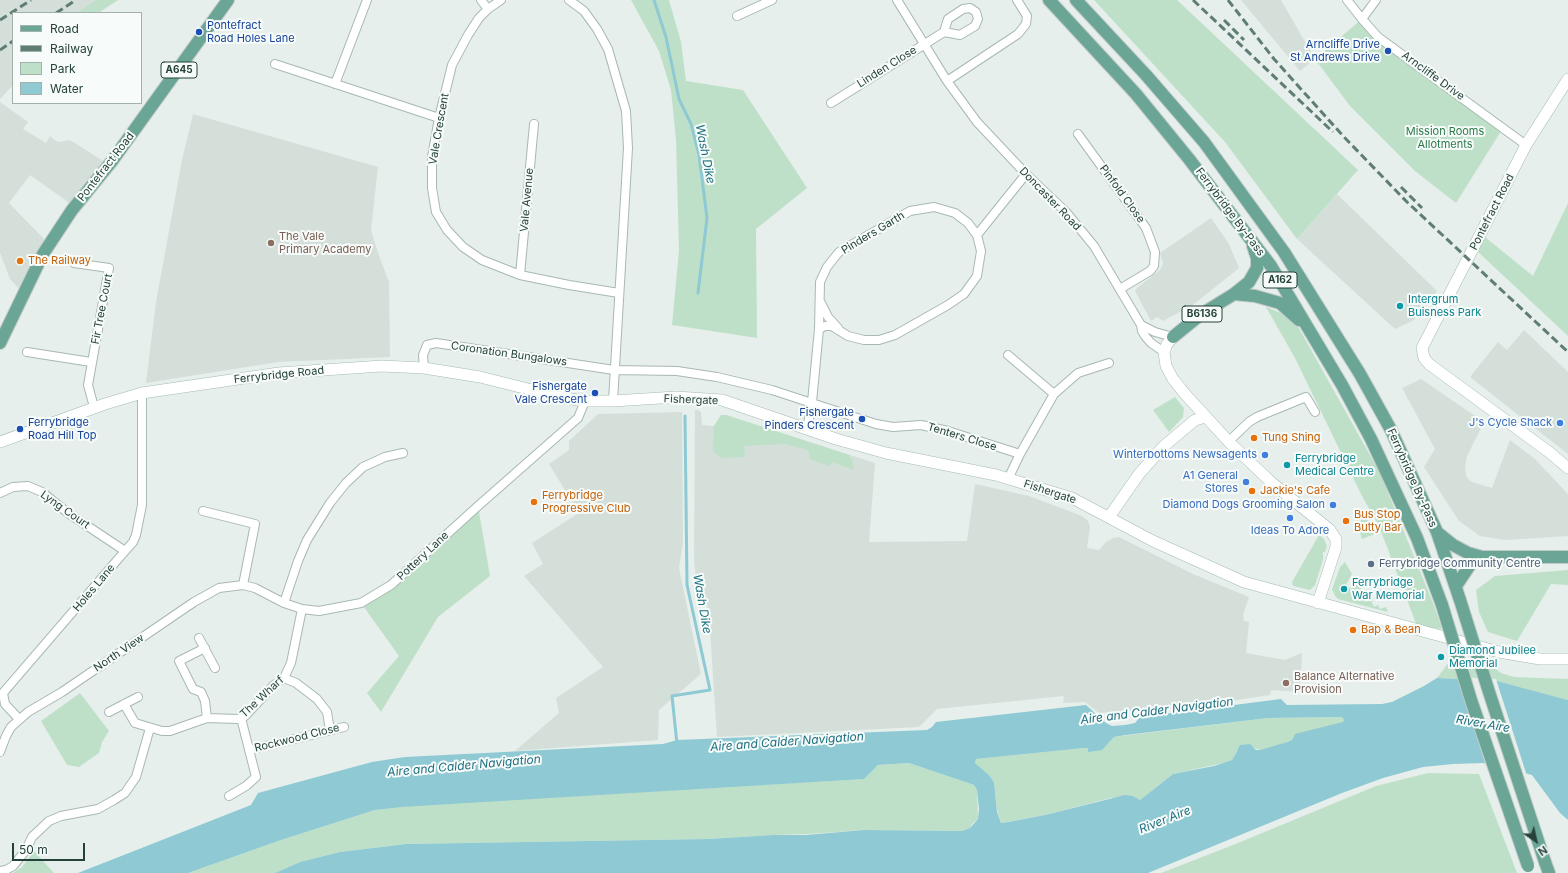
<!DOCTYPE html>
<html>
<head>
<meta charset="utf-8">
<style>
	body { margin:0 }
	#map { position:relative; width:1568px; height:873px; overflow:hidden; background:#e6efeb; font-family:Inter,sans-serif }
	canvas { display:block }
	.legend { position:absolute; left:12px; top:12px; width:130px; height:92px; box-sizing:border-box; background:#f7fbf9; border:1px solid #a3b1ad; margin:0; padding:5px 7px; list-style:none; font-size:12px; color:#24423a }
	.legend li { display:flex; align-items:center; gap:8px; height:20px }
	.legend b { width:20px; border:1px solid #a3b1ad }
	.north { position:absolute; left:1516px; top:821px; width:40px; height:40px; -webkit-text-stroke:3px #f7fbf9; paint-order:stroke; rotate:146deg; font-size:11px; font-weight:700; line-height:16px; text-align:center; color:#24423a }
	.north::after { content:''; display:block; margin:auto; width:14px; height:18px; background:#24423a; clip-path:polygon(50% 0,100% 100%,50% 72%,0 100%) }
	.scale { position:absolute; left:12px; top:843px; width:73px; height:18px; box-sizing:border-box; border:2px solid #24423a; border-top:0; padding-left:5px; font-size:12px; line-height:14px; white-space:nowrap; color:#24423a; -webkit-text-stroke:3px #f7fbf9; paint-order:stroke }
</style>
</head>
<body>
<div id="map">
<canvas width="1568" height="873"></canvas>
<ul class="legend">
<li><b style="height:5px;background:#6aa596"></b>Road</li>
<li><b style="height:5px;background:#5f7d75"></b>Railway</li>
<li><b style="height:11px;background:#bfe0c8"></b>Park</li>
<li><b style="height:11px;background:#8ec9d4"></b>Water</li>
</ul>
<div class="north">N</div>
<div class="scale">50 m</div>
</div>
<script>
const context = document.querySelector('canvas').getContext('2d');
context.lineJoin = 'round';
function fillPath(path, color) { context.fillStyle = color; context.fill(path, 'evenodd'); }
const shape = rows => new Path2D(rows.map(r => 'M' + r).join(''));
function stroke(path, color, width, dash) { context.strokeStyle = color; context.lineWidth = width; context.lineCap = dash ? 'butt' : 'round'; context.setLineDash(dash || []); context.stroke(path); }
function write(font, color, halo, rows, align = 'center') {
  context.font = font + ' Inter,sans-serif'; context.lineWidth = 4; context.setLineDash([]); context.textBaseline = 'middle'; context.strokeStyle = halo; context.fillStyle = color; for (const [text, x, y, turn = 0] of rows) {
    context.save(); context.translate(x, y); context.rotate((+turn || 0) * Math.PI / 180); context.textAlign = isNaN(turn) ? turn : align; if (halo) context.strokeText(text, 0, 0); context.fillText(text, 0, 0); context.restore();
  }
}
const built = shape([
	[0,0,118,0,98,13,13,13,13,85,0,99],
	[1241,0,1281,0,1315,59,1300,71],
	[0,102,28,122,23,129,46,143,50,136,58,142,70,140,103,161,71,204,30,175,9,203,46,241,20,290,10,279,0,253],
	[193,114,378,167,371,230,379,256,389,282,390,357,278,362,146,383,156,302,182,160],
	[1337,194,1437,291,1414,320,1395,329,1297,239],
	[1211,218,1229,244,1239,268,1193,305,1163,321,1157,317,1151,321,1135,291,1138,287,1160,270,1163,264,1160,253],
	[1524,330,1568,372,1568,454,1470,377,1498,342,1507,350],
	[1421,379,1484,422,1467,456,1465,466,1466,475,1468,479,1472,482,1492,488,1510,440,1535,459,1568,494,1568,536,1505,540,1480,536,1459,521,1424,467,1435,449,1402,388],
	[695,410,698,410,701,412,702,425,714,426,721,415,726,415,875,463,869,542,967,541,975,484,1029,496,1082,516,1088,521,1090,527,1087,548,1099,550,1106,542,1113,538,1119,537,1193,574,1249,597,1243,615,1244,621,1249,622,1246,653,1285,660,1302,653,1300,692,1271,690,1270,695,1204,705,1099,713,1085,702,1063,703,1064,696,937,709,919,727,717,737,709,615,707,605,697,587,694,560],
	[682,412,683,543,679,568,701,674,659,710,658,740,515,751,559,713,556,698,603,667,524,576,543,564,532,543,579,513,549,464,569,450,569,441,598,414]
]);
const green = shape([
	[96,0,118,0,98,13,77,13],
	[631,0,669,0,681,42,686,81,743,90,807,188,756,229,757,338,672,325,679,250,676,139,671,90,659,51],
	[1094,0,1177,0,1358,170,1297,239,1225,142],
	[1362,19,1378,37,1503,128,1456,203,1415,171,1350,106,1315,59],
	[1568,203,1568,336,1477,251,1485,237,1533,276],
	[1266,307,1283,314,1296,323,1380,473,1435,608,1442,629,1417,626,1379,526,1362,496,1295,358],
	[1175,397,1184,408,1183,417,1169,432,1153,410],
	[721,415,726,415,849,455,852,460,854,470,832,462,829,466,810,459,808,450,785,444,744,446,745,455,743,457,721,458,713,451,714,426],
	[478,506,490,576,438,617,381,712,367,693,399,656,361,603,391,585],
	[1366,510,1375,534,1362,539,1358,526],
	[1319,535,1324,539,1327,546,1325,552,1323,552,1323,560,1315,585,1310,590,1293,586,1292,582],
	[1345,562,1352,574,1346,585,1351,589,1358,580,1366,602,1371,600,1374,607,1378,605,1380,609,1386,607,1388,612,1338,599,1335,596,1332,589,1340,567],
	[1568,570,1568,585,1551,584,1517,641,1488,632,1479,612,1476,590,1495,576],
	[1449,662,1492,666,1501,673,1514,677,1568,679,1568,700,1497,681,1437,678],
	[80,693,109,731,102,742,99,753,79,767,67,765,41,721],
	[1342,717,1344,720,1343,722,1278,745,1260,750,1254,748,1237,750,1235,755,1232,760,1223,763,1173,774,1140,800,1133,796,1110,798,1045,815,1001,823,997,810,994,782,989,775,975,763,976,759,1083,748,1089,748,1088,751,1107,744,1114,737,1268,718],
	[909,763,974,785,977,790,978,819,972,824,970,828,962,831,864,830,808,834,773,835,709,839,406,844,340,852,300,862,275,873,188,873,281,840,375,810,402,805,864,779,878,765],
	[1428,773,1479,774,1517,873,1161,873,1233,845,1376,786],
	[34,851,54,873,13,873,22,867]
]);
const water = shape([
	[1437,678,1497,681,1568,700,1568,820,1560,813,1532,775,1483,763,1453,764,1423,767,1383,778,1342,793,1148,873,275,873,300,862,340,852,406,844,709,839,773,835,806,835,864,830,962,831,970,828,978,819,979,809,977,790,974,785,909,763,878,765,864,779,401,807,375,810,281,840,188,873,78,873,251,805,258,793,372,762,385,760,405,757,663,744,677,740,927,730,932,727,936,722,1086,705,1106,723,1112,726,1125,725,1135,723,1140,717,1281,699,1287,705,1382,704,1392,702,1424,686],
	[1342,717,1344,720,1343,722,1295,734,1292,740,1287,742,1260,750,1256,750,1250,744,1240,745,1235,755,1232,760,1214,766,1173,774,1140,800,1133,796,1125,795,1045,815,1008,822,1001,823,997,812,994,782,989,775,975,763,976,759,1084,748,1088,748,1088,752,1102,750,1114,737,1126,735,1268,718]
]);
const pier = shape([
	[1458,677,1496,679,1527,776,1486,766]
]);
const stream = shape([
	[654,0,666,37,679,99,691,124,699,155,707,218,698,293],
	[677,744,672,696,710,690,687,585,685,416]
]);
const street = shape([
	[481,0,488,9],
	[501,0,488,9,479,18,468,35,452,65,439,118,432,157,432,188,436,212,447,230,463,247,482,260,520,275,569,285,619,293],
	[569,0,584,11,597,29,608,49,626,111,628,148,613,401],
	[897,0,947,81,977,122,1026,174,1066,212,1094,246,1141,325,1155,332,1173,337],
	[1347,0,1362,19,1378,37,1526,145],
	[737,16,772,0],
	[1362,19,1376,0],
	[275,64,439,118],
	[947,81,1018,34,1026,24,1027,16,1017,0],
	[335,84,367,0],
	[831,103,944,32,948,19,963,9,970,8,976,12,978,19,975,26,960,35,944,32],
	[1078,134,1146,228,1155,252,1154,266,1150,271,1120,289],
	[74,263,109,268,88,385,94,407],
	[520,275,534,124],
	[821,303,828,317,838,328],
	[1141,325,1142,331,1145,336,1151,343,1164,352],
	[819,329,825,326,832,326,848,336,864,340,879,340,895,335,948,305,964,294,977,276,981,251,977,235],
	[27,352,91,362],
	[1008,355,1054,394],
	[424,368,423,355,427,345,436,343,614,370,677,371,717,377,772,390,876,424,893,427,921,425,948,431,1020,454],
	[807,429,812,402,819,329,820,282,827,267,839,252,910,211,934,207,955,213,968,223,977,235,1026,174],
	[1228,442,1249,422,1257,417,1306,397,1315,412],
	[1008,479,1020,454,1054,394,1078,373,1109,363],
	[0,493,13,487,28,486,42,492,68,513,125,551],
	[203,511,255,524,243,585],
	[284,603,298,561,307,540,330,503,346,483,363,467,385,457,403,453],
	[199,638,215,668],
	[205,648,179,661,193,689,201,692,205,701,207,718],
	[284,678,296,683,317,699,327,712,330,730],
	[124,704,135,723,162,731,170,731,207,718,238,719,245,716,274,685,284,678,291,663,302,609],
	[109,712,138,697],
	[19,719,5,704,3,693,125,551,133,542,136,535,142,505,142,393],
	[249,750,344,727],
	[0,752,6,736,11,727,28,712,62,692,194,602,219,588,243,585,255,588,284,603,302,609,319,611,361,603,391,585,478,506,578,418,585,401],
	[229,796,246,786,256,777,241,718],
	[0,871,6,870,13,866,26,850,32,837,49,821,61,816,98,809,114,800,125,793,136,777,150,728]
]);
const secondary = shape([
	[1568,79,1526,145,1422,348,1424,358,1429,364,1549,452,1568,468],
	[1173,337,1167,344,1164,352,1166,366,1173,379,1185,394,1230,443,1272,483,1329,529,1336,539,1336,547,1318,603],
	[0,442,105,404,142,393,279,373,382,366,424,368,480,377,564,398,585,401,613,401,676,397,722,400,836,439,886,453,996,475,1072,498,1153,541,1244,582,1499,652,1540,659,1568,659],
	[1109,517,1139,474,1164,446,1195,420,1206,417]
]);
const primary = shape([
	[1049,0,1136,94,1189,159,1271,266,1342,385,1371,439,1417,538,1442,605],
	[1076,0,1146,75,1204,142,1284,252,1360,374,1391,430,1437,532,1460,600],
	[1234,294,1255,296,1280,303,1299,320],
	[1173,337,1200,315,1234,294,1249,282,1257,268,1257,258,1253,246],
	[0,343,43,254,72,210,112,161,228,0],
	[1438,533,1453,545,1468,553,1482,557,1568,557],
	[1456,586,1470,565,1482,557],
	[1545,862,1549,873]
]);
const rail = shape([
	[1193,0,1333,132],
	[1228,0,1274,59,1344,137,1407,202,1568,352],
	[56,13,76,0],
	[0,20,31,0],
	[1224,20,1244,40],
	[0,50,13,41],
	[1401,187,1422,208]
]);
const primaryBridge = shape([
	[1460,600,1489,692,1545,862],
	[1442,605,1471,700,1528,866]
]);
const markers = [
	[199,32,4,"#1a4fb4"],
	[1388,51,4,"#1a4fb4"],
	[271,243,4,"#8d6e63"],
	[20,261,4,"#e8710a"],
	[1400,306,4,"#0f9aa8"],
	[595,393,4,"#1a4fb4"],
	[862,419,4,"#1a4fb4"],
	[1560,423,4,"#3f7fe0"],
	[20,429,4,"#1a4fb4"],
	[1254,438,4,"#e8710a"],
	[1265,455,4,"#3f7fe0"],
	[1287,465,4,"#0f9aa8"],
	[1246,482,4,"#3f7fe0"],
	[1252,491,4,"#e8710a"],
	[534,502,4,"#e8710a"],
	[1333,505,4,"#3f7fe0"],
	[1290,518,4,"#3f7fe0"],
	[1346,521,4,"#e8710a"],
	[1371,564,4,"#5c6f8a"],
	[1344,589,4,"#0f9aa8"],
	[1353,630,4,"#e8710a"],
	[1441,657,4,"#0f9aa8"],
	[1286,683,4,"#8d6e63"]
];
const shields = [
	[179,70,36],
	[1280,280,34],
	[1202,314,40]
];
const shieldNames = [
	["A645",179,70],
	["A162",1280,280],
	["B6136",1202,314]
];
const transitNames = [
	["Pontefract",207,26,"left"],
	["Road Holes Lane",207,39,"left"],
	["Arncliffe Drive",1380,45],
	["St Andrews Drive",1380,58],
	["Fishergate",587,387],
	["Vale Crescent",587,400],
	["Fishergate",854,413],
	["Pinders Crescent",854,426],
	["Ferrybridge",28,423,"left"],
	["Road Hill Top",28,436,"left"]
];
const streetNames = [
	["Linden Close",887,67,-32],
	["Arncliffe Drive",1433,76,36],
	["Vale Crescent",439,129,-80],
	["Pontefract Road",106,167,-52],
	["Pinfold Close",1122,194,54],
	["Doncaster Road",1050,199,46],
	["Vale Avenue",527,200,-85],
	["Ferrybridge By-Pass",1230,212,53],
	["Pontefract Road",1492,212,-63],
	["Pinders Garth",873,233,-31],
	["Fir Tree Court",102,309,-79],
	["Coronation Bungalows",509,354,8],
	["Ferrybridge Road",279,375,-6],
	["Fishergate",691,400,2],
	["Tenters Close",962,437,17],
	["Ferrybridge By-Pass",1412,478,66],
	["Fishergate",1050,492,18],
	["Lyng Court",65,510,35],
	["Pottery Lane",423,556,-43],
	["Holes Lane",94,588,-50],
	["North View",119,653,-34],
	["The Wharf",262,697,-43],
	["Rockwood Close",297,738,-14]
];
const parkNames = [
	["Mission Rooms",1445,132],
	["Allotments",1445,145]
];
const educationNames = [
	["The Vale",279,237],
	["Primary Academy",279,250],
	["Balance Alternative",1294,677],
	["Provision",1294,690]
];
const foodNames = [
	["The Railway",28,261],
	["Tung Shing",1262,438],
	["Jackie's Cafe",1260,491],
	["Ferrybridge",542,496],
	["Progressive Club",542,509],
	["Bus Stop",1354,515],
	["Butty Bar",1354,528],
	["Bap & Bean",1361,630]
];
const cultureNames = [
	["Intergrum",1408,300],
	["Buisness Park",1408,313],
	["Ferrybridge",1295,459],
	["Medical Centre",1295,472],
	["Ferrybridge",1352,583],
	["War Memorial",1352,596],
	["Diamond Jubilee",1449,651],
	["Memorial",1449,664]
];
const shopNames = [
	["J's Cycle Shack",1552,423],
	["Winterbottoms Newsagents",1257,455],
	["A1 General",1238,476],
	["Stores",1238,489],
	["Diamond Dogs Grooming Salon",1325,505],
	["Ideas To Adore",1290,531,"center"]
];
const serviceNames = [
	["Ferrybridge Community Centre",1379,564]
];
const waterNames = [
	["Wash Dike",705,154,79],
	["Wash Dike",702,604,80],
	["Aire and Calder Navigation",1157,711,-7],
	["River Aire",1483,724,10],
	["Aire and Calder Navigation",787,742,-4],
	["Aire and Calder Navigation",464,766,-5],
	["River Aire",1165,820,-22]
];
fillPath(built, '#d4dfda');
fillPath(green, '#bfe0c8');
fillPath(water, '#8ec9d4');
fillPath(pier, '#e6efeb');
stroke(stream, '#8ec9d4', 3);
stroke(street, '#a8b8b2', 10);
stroke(secondary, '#a4bbb3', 12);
stroke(primary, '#c2cac8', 14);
stroke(street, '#fff', 8);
stroke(secondary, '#fff', 11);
stroke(primary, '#6aa596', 12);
stroke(rail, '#5f7d75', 3, [8, 4]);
stroke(primaryBridge, '#c2cac8', 14, []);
stroke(primaryBridge, '#6aa596', 12);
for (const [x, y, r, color] of markers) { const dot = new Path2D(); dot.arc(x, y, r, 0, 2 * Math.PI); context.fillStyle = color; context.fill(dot); stroke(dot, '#f7fbf9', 1.5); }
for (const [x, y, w] of shields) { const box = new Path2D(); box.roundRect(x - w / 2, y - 8, w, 16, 3); context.fillStyle = '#f7fbf9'; context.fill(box); stroke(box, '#24423a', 1); }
write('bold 10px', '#24423a', null, shieldNames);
write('11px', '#164399', '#f7fbf9', transitNames, 'right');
write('11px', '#24423a', '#f7fbf9', streetNames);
write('11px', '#2d7a4b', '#f7fbf9', parkNames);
write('11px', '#785e54', '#f7fbf9', educationNames, 'left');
write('11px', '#c56008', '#f7fbf9', foodNames, 'left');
write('11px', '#0d838f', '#f7fbf9', cultureNames, 'left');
write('11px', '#366cbe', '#f7fbf9', shopNames, 'right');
write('11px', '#4e5e75', '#f7fbf9', serviceNames, 'left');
write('italic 12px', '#1c6f80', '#f7fbf9', waterNames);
</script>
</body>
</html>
